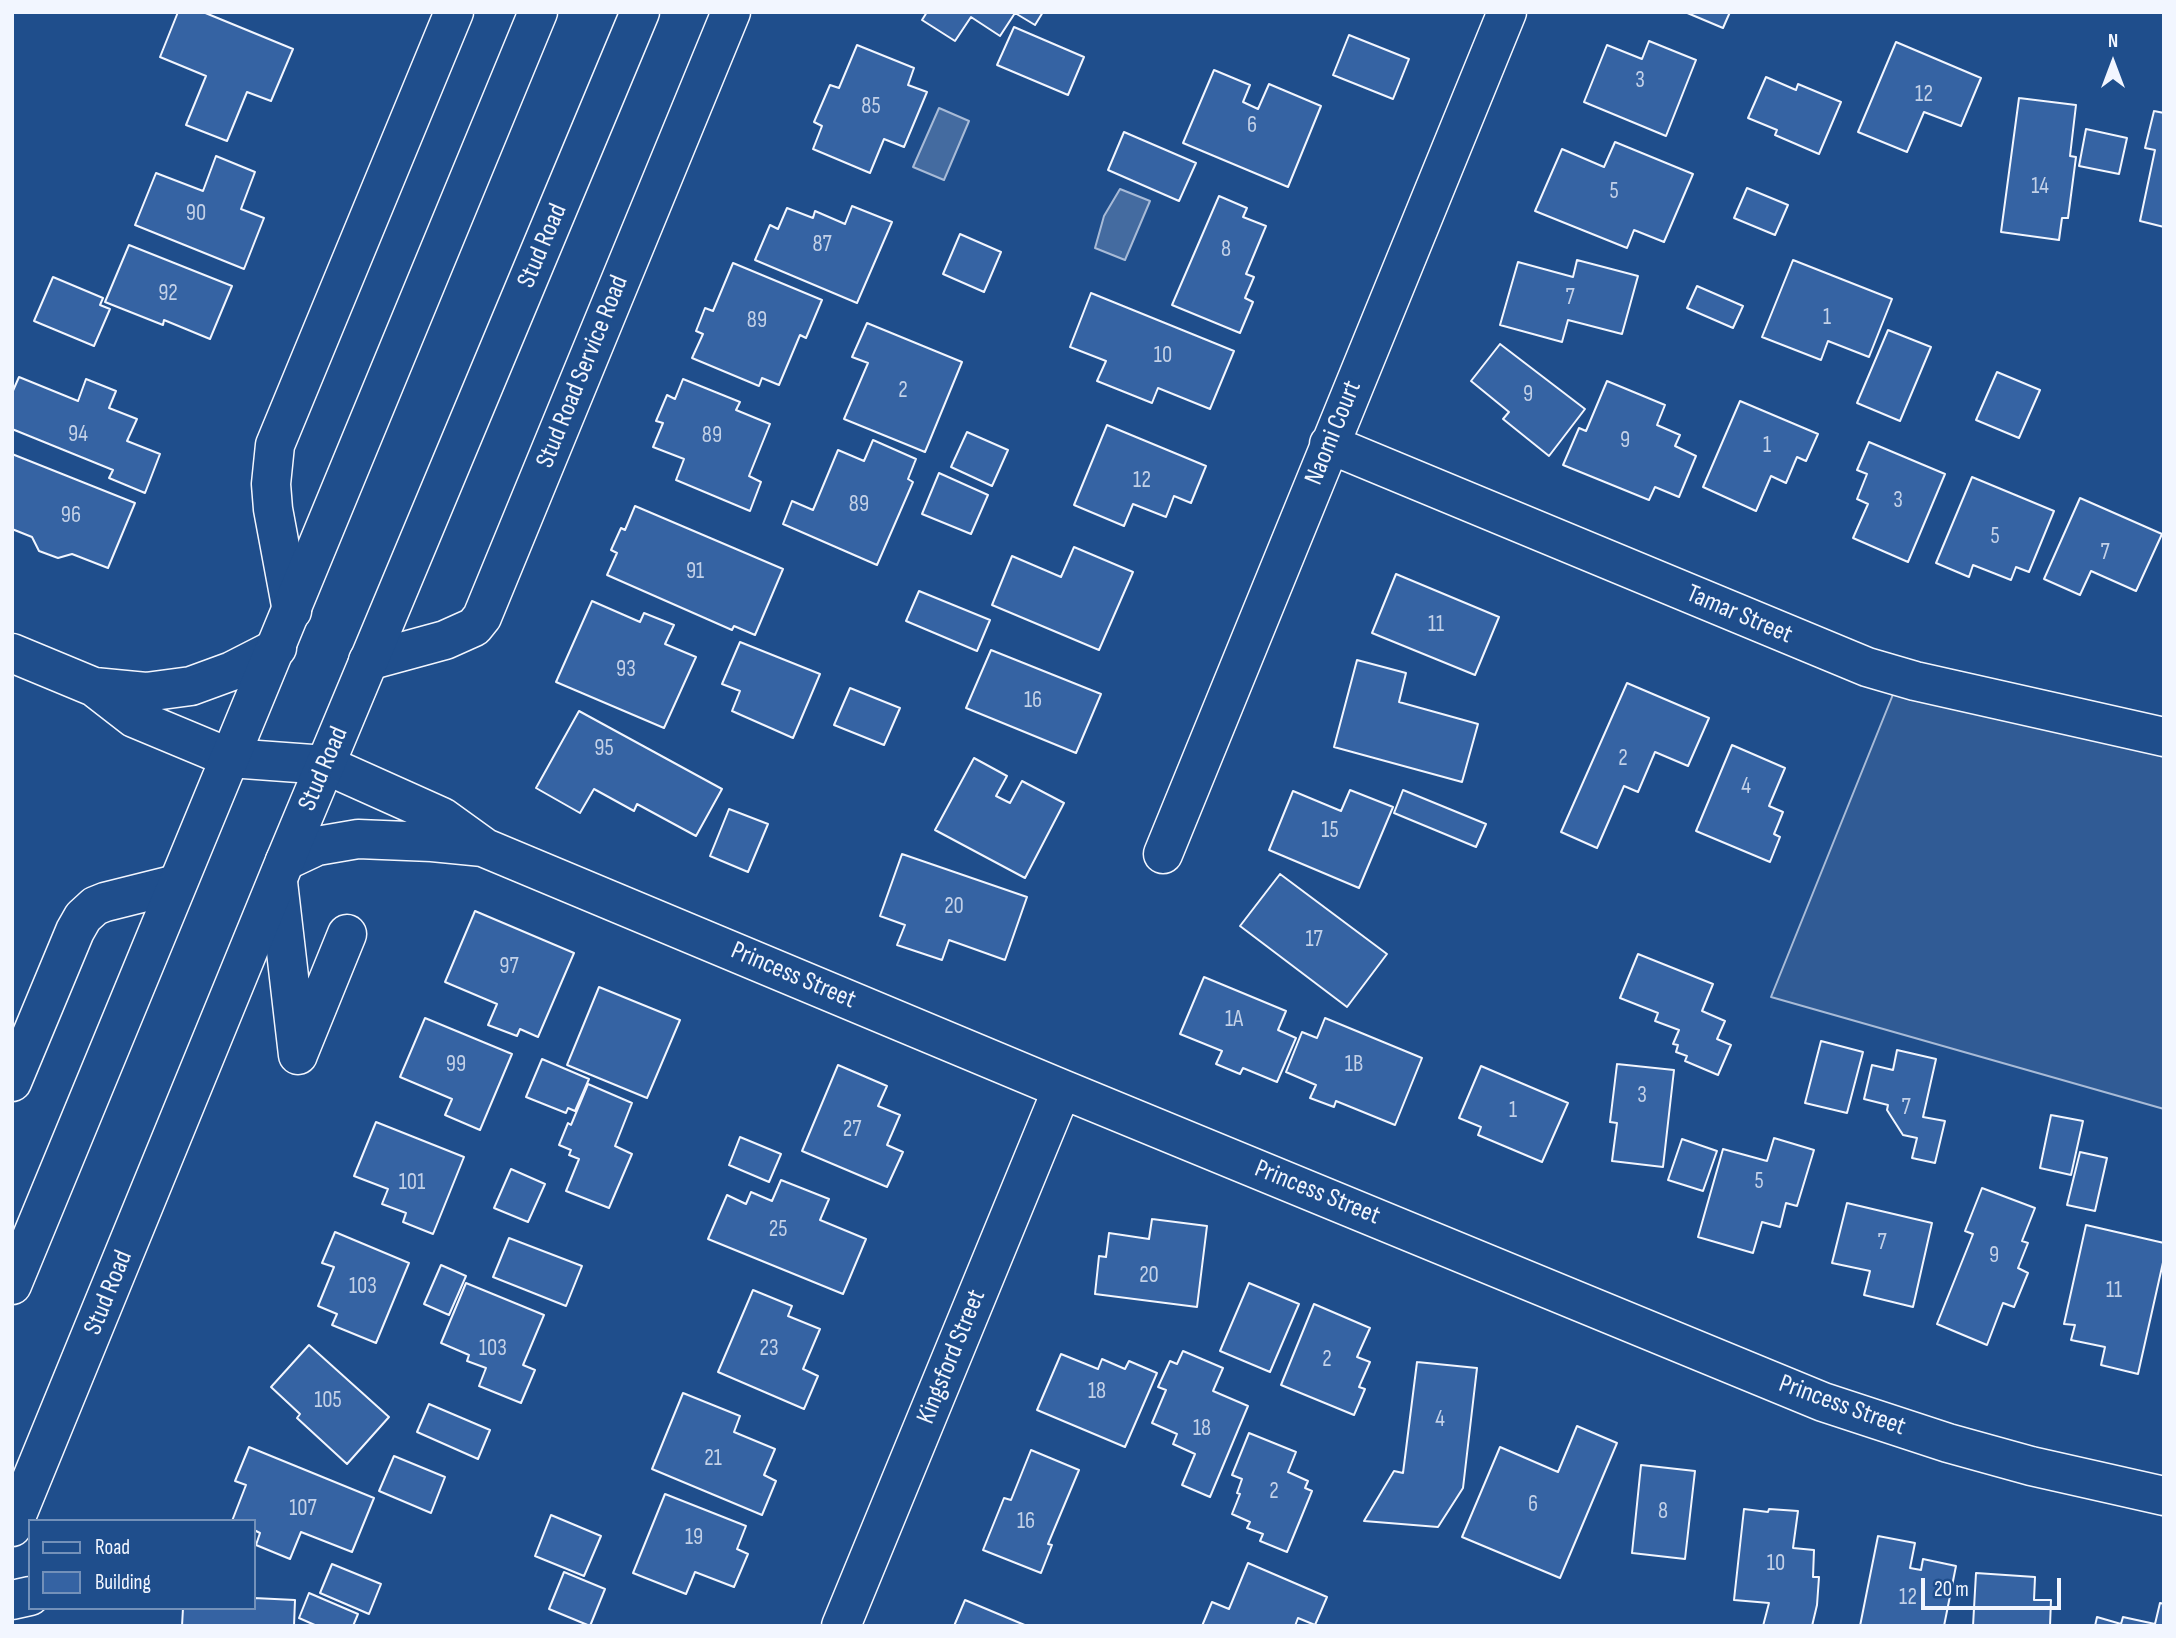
<!DOCTYPE html>
<html>
<head>
<meta charset="utf-8">
<style>
	body { margin:0 }
	#map { position:relative; width:2176px; height:1638px; overflow:hidden; background:#1f4e8c; font-family:"Sofia Sans Condensed",sans-serif }
	canvas { display:block }
	.frame { position:absolute; inset:0; border:14px solid #f2f6ff; pointer-events:none }
	.legend { position:absolute; left:28px; top:1519px; width:228px; height:91px; box-sizing:border-box; background:#1f4e8c; border:2px solid #7391ba; margin:0; padding:9px 12px; list-style:none; font-size:21px; color:#f2f6ff }
	.legend li { display:flex; align-items:center; gap:14px; height:35px }
	.legend b { width:35px; border:2px solid #7391ba }
	.north { position:absolute; left:2078px; top:28px; width:70px; height:70px; -webkit-text-stroke:5px #1f4e8c; paint-order:stroke; rotate:0deg; font-size:19px; font-weight:700; line-height:28px; text-align:center; color:#f2f6ff }
	.north::after { content:''; display:block; margin:auto; width:24px; height:32px; background:#f2f6ff; clip-path:polygon(50% 0,100% 100%,50% 72%,0 100%) }
	.scale { position:absolute; left:1921px; top:1578px; width:140px; height:32px; box-sizing:border-box; border:4px solid #f2f6ff; border-top:0; padding-left:9px; font-size:21px; line-height:24px; white-space:nowrap; color:#f2f6ff; -webkit-text-stroke:5px #1f4e8c; paint-order:stroke }
</style>
</head>
<body>
<div id="map">
<canvas width="2176" height="1638"></canvas>
<div class="frame"></div>
<ul class="legend">
<li><b style="height:9px;background:#1f4e8c"></b>Road</li>
<li><b style="height:19px;background:#3563a3"></b>Building</li>
</ul>
<div class="north">N</div>
<div class="scale">20 m</div>
</div>
<script>
const context = document.querySelector('canvas').getContext('2d');
context.lineJoin = 'round';
function fillPath(path, color) { context.fillStyle = color; context.fill(path, 'evenodd'); }
const shape = rows => new Path2D(rows.map(r => 'M' + r).join(''));
function stroke(path, color, width, dash) { context.strokeStyle = color; context.lineWidth = width; context.lineCap = dash ? 'butt' : 'round'; context.setLineDash(dash || []); context.stroke(path); }
function write(font, color, halo, rows, align = 'center') {
  context.font = font + ' "Sofia Sans Condensed",sans-serif'; context.lineWidth = 5; context.setLineDash([]); context.textBaseline = 'middle'; context.strokeStyle = halo; context.fillStyle = color; for (const [text, x, y, turn = 0] of rows) {
    context.save(); context.translate(x, y); context.rotate((+turn || 0) * Math.PI / 180); context.textAlign = isNaN(turn) ? turn : align; if (halo) context.strokeText(text, 0, 0); context.fillText(text, 0, 0); context.restore();
  }
}
const built = shape([
	[1900,677,2164,737,2164,1109,1771,997,1900,677]
]);
const water = shape([
	[939,108,969,121,944,180,913,167,939,108],
	[1120,189,1150,201,1125,260,1095,248,1104,216,1120,189]
]);
const building = shape([
	[178,12,203,12,293,49,271,101,247,92,227,141,186,125,206,76,160,57,178,12],
	[927,12,1043,12,1035,25,1015,13,1000,36,971,17,955,41,922,20,927,12],
	[1685,12,1730,12,1723,28,1685,12],
	[1014,27,1084,57,1068,95,997,65,1014,27],
	[1349,35,1409,59,1393,99,1333,75,1349,35],
	[1649,41,1696,60,1666,136,1584,102,1607,45,1642,59,1649,41],
	[1896,42,1981,78,1961,126,1924,112,1907,152,1858,132,1896,42],
	[857,45,914,68,908,85,927,92,904,147,884,139,870,173,813,149,822,126,814,122,830,85,839,88,857,45],
	[1214,70,1250,85,1243,102,1258,109,1269,84,1321,106,1288,187,1183,143,1214,70],
	[1766,77,1796,90,1798,84,1841,102,1819,154,1775,135,1777,130,1748,118,1766,77],
	[2019,98,2076,105,2070,156,2076,157,2068,218,2062,218,2059,240,2001,232,2019,98],
	[2154,111,2164,113,2164,227,2140,221,2155,150,2145,148,2154,111],
	[2086,129,2127,138,2119,174,2079,166,2086,129],
	[1124,132,1196,163,1179,201,1108,170,1124,132],
	[1615,142,1693,174,1664,242,1634,230,1627,248,1535,211,1562,149,1604,167,1615,142],
	[216,156,255,172,241,209,264,218,244,269,135,225,156,173,203,191,216,156],
	[1747,188,1788,205,1775,235,1734,218,1747,188],
	[1219,196,1247,208,1243,217,1266,226,1246,274,1254,277,1245,298,1253,302,1240,333,1172,305,1219,196],
	[852,206,892,222,857,303,755,260,770,225,778,229,787,208,813,218,815,211,845,224,852,206],
	[960,234,1001,252,984,292,943,274,960,234],
	[129,245,232,286,210,339,164,320,163,325,105,302,129,245],
	[1577,260,1638,276,1622,334,1568,320,1562,342,1500,325,1518,262,1573,277,1577,260],
	[1793,260,1892,299,1869,357,1828,341,1821,360,1762,337,1793,260],
	[733,263,822,300,806,338,800,335,779,385,762,378,759,386,692,358,703,334,696,331,705,308,713,311,733,263],
	[53,277,103,298,100,305,110,309,94,346,34,321,53,277],
	[1697,286,1743,306,1733,328,1687,308,1697,286],
	[1091,293,1234,351,1210,409,1158,388,1152,403,1097,381,1106,361,1070,347,1091,293],
	[867,323,962,362,925,452,844,419,868,363,852,357,867,323],
	[1888,330,1931,347,1900,421,1857,403,1888,330],
	[1500,344,1585,409,1549,456,1503,419,1509,412,1471,381,1500,344],
	[1997,372,2040,390,2019,438,1976,420,1997,372],
	[19,377,78,401,86,379,116,391,109,408,137,419,127,441,160,454,145,493,109,478,113,470,12,429,12,393,19,377],
	[683,379,740,402,736,410,770,424,749,476,761,482,750,511,676,480,684,459,653,447,663,423,656,421,667,395,675,399,683,379],
	[1607,381,1665,405,1657,425,1680,435,1675,446,1696,456,1679,497,1655,487,1649,500,1563,465,1579,428,1586,431,1607,381],
	[1740,401,1818,434,1806,461,1797,457,1786,483,1771,476,1756,511,1703,487,1740,401],
	[1107,425,1206,466,1191,503,1174,496,1166,517,1133,504,1124,526,1074,505,1107,425],
	[967,432,1008,450,992,486,951,467,967,432],
	[873,440,916,459,908,479,913,482,877,565,783,524,792,501,813,510,838,450,864,461,873,440],
	[1869,442,1945,474,1908,562,1853,538,1868,504,1857,499,1867,474,1857,470,1869,442],
	[12,454,135,503,108,568,72,554,58,558,39,551,32,537,12,529,12,454],
	[939,473,988,495,971,534,922,514,939,473],
	[1972,477,2054,511,2029,572,2016,567,2011,580,1973,565,1969,577,1936,563,1972,477],
	[2080,498,2162,534,2136,591,2091,571,2080,595,2044,579,2080,498],
	[635,506,783,569,755,635,734,626,732,630,607,575,617,553,611,550,621,528,625,530,635,506],
	[1074,547,1133,572,1099,650,992,605,1012,556,1061,577,1074,547],
	[1396,574,1499,617,1475,675,1372,633,1396,574],
	[919,591,990,620,977,651,906,621,919,591],
	[592,601,640,622,644,613,674,625,665,644,696,657,664,728,556,682,592,601],
	[740,642,820,674,793,738,732,711,740,691,722,684,740,642],
	[991,650,1101,694,1076,753,966,708,991,650],
	[1357,660,1406,673,1399,702,1478,724,1462,782,1334,747,1357,660],
	[1627,683,1709,718,1688,766,1655,752,1638,792,1624,786,1597,848,1561,832,1627,683],
	[850,688,900,708,884,745,834,725,850,688],
	[579,711,722,789,696,836,637,804,634,811,594,789,580,813,536,788,579,711],
	[1732,745,1785,768,1769,806,1783,812,1774,834,1780,837,1770,862,1696,831,1732,745],
	[974,758,1007,776,996,796,1010,803,1022,781,1064,803,1025,878,935,830,974,758],
	[1350,790,1393,807,1359,888,1269,850,1293,791,1341,811,1350,790],
	[1403,790,1486,824,1476,847,1394,813,1403,790],
	[729,809,768,824,748,872,710,856,729,809],
	[902,854,1027,897,1005,960,949,940,942,960,897,945,905,925,880,916,902,854],
	[1280,874,1387,954,1347,1007,1240,926,1280,874],
	[475,911,574,953,538,1037,520,1029,517,1036,488,1025,497,1004,445,982,475,911],
	[1638,954,1713,984,1702,1011,1725,1021,1717,1039,1731,1045,1718,1075,1685,1061,1687,1056,1676,1052,1678,1045,1673,1044,1679,1030,1655,1021,1658,1013,1620,998,1638,954],
	[1204,977,1286,1011,1278,1030,1296,1038,1277,1082,1243,1068,1240,1074,1216,1064,1222,1051,1180,1034,1204,977],
	[599,987,680,1020,647,1098,567,1065,599,987],
	[425,1018,512,1054,480,1130,445,1115,452,1099,400,1077,425,1018],
	[1325,1018,1422,1058,1395,1125,1336,1101,1334,1107,1310,1098,1316,1085,1286,1072,1302,1032,1317,1038,1325,1018],
	[1821,1041,1863,1052,1847,1113,1805,1103,1821,1041],
	[1897,1050,1936,1059,1923,1117,1945,1121,1935,1163,1912,1158,1917,1138,1903,1135,1887,1110,1888,1105,1864,1099,1872,1065,1893,1070,1897,1050],
	[542,1059,589,1079,575,1111,568,1108,566,1113,526,1097,542,1059],
	[1617,1064,1674,1070,1663,1167,1612,1161,1617,1123,1610,1122,1617,1064],
	[838,1065,887,1086,878,1106,900,1115,887,1145,903,1152,887,1187,802,1151,838,1065],
	[1481,1066,1568,1103,1542,1162,1478,1135,1481,1127,1459,1118,1481,1066],
	[588,1084,632,1103,615,1146,632,1154,609,1208,566,1191,579,1159,569,1155,571,1150,559,1145,568,1123,571,1125,588,1084],
	[2051,1115,2083,1121,2071,1175,2040,1168,2051,1115],
	[376,1122,464,1157,433,1234,403,1222,406,1213,382,1204,388,1189,354,1176,376,1122],
	[740,1137,781,1154,769,1182,729,1165,740,1137],
	[1774,1138,1814,1150,1797,1206,1786,1203,1780,1227,1762,1222,1753,1253,1698,1237,1723,1149,1767,1161,1774,1138],
	[1682,1139,1717,1151,1703,1191,1668,1180,1682,1139],
	[2080,1152,2107,1158,2095,1211,2067,1205,2080,1152],
	[511,1169,545,1184,528,1222,494,1208,511,1169],
	[781,1180,829,1199,820,1220,866,1239,843,1294,708,1239,727,1195,746,1204,751,1192,772,1201,781,1180],
	[1982,1188,2035,1208,2022,1241,2028,1243,2018,1268,2028,1273,2014,1307,2003,1303,1987,1345,1937,1324,1973,1234,1965,1231,1982,1188],
	[1847,1203,1932,1223,1913,1307,1864,1295,1870,1271,1832,1263,1847,1203],
	[1152,1219,1207,1226,1197,1307,1095,1294,1099,1256,1106,1257,1109,1233,1149,1239,1152,1219],
	[2086,1225,2164,1243,2164,1258,2138,1374,2101,1365,2105,1347,2071,1340,2075,1325,2064,1324,2086,1225],
	[335,1232,409,1263,376,1343,332,1325,337,1314,318,1306,334,1267,322,1263,335,1232],
	[509,1238,582,1266,566,1306,493,1277,509,1238],
	[441,1265,466,1276,449,1315,424,1304,441,1265],
	[466,1283,544,1315,523,1365,535,1370,521,1403,479,1386,486,1368,467,1361,469,1355,441,1343,466,1283],
	[1249,1283,1299,1304,1270,1372,1220,1351,1249,1283],
	[753,1290,792,1306,788,1316,820,1329,803,1369,818,1376,804,1409,718,1372,753,1290],
	[1314,1304,1370,1328,1357,1357,1370,1362,1359,1387,1365,1389,1354,1415,1281,1385,1314,1304],
	[309,1345,389,1417,347,1464,297,1418,300,1414,271,1387,309,1345],
	[1183,1351,1223,1368,1213,1391,1248,1406,1210,1497,1182,1485,1195,1454,1173,1444,1177,1434,1152,1423,1166,1390,1158,1387,1170,1361,1177,1364,1183,1351],
	[1061,1354,1098,1369,1102,1359,1125,1369,1129,1361,1157,1373,1125,1447,1037,1410,1061,1354],
	[1417,1362,1477,1368,1463,1488,1438,1527,1364,1521,1394,1471,1403,1473,1417,1362],
	[683,1393,740,1416,734,1432,775,1449,764,1475,776,1481,762,1515,652,1469,683,1393],
	[429,1404,490,1430,478,1459,417,1432,429,1404],
	[1577,1426,1617,1443,1560,1578,1462,1537,1500,1447,1558,1472,1577,1426],
	[1249,1433,1296,1452,1288,1472,1308,1481,1305,1488,1312,1491,1287,1552,1260,1541,1263,1534,1247,1528,1250,1522,1232,1514,1240,1494,1237,1493,1242,1479,1232,1475,1249,1433],
	[249,1447,374,1498,352,1552,301,1532,290,1559,256,1545,260,1533,254,1530,254,1521,232,1521,246,1485,235,1481,249,1447],
	[1031,1450,1079,1470,1048,1544,1052,1545,1041,1573,983,1550,1004,1498,1011,1500,1031,1450],
	[394,1456,445,1477,431,1513,379,1491,394,1456],
	[1641,1465,1695,1471,1685,1559,1632,1553,1641,1465],
	[665,1494,746,1526,737,1549,748,1554,734,1587,695,1572,686,1594,633,1573,665,1494],
	[1744,1509,1768,1512,1769,1509,1798,1511,1793,1548,1814,1550,1813,1577,1819,1577,1817,1605,1812,1626,1763,1626,1769,1603,1734,1600,1744,1509],
	[551,1515,601,1536,584,1576,535,1556,551,1515],
	[1878,1536,1915,1543,1910,1568,1921,1570,1923,1559,1956,1566,1944,1626,1860,1626,1878,1536],
	[1248,1563,1327,1597,1315,1625,1298,1618,1295,1626,1202,1626,1212,1602,1229,1609,1248,1563],
	[332,1564,381,1584,369,1614,320,1593,332,1564],
	[564,1572,605,1589,590,1626,549,1609,564,1572],
	[1976,1573,2035,1577,2034,1600,2051,1600,2050,1626,1973,1626,1976,1573],
	[309,1593,358,1614,353,1626,317,1626,299,1618,309,1593],
	[254,1598,295,1600,294,1626,182,1626,183,1608,254,1608,254,1598],
	[965,1600,1027,1626,954,1626,965,1600],
	[2160,1603,2164,1604,2164,1626,2095,1626,2097,1617,2121,1624,2123,1617,2155,1624,2160,1603]
]);
const street = shape([
	[1329,444,1867,667,1915,681,2164,737],
	[292,611,273,509,271,484,275,445,454,12],
	[12,653,94,687,134,718,230,758,326,765,442,817,485,848,1062,1089,1823,1402,1948,1443,2031,1466,2164,1496],
	[368,661,445,640,474,627,482,617,731,12],
	[94,687,146,692,191,686,232,671,277,648],
	[1163,854,1507,12],
	[285,861,317,846,358,839,432,842,483,847],
	[278,882,298,1055],
	[299,1052,347,934],
	[12,1082,75,931,83,917,95,906,105,902,177,884],
	[12,1600,30,1596],
	[841,1626,1062,1089]
]);
const primary = shape([
	[12,1285,538,12],
	[12,1527,285,861,640,12]
]);
const numberNames = [
	["3",1640,81],
	["12",1924,95],
	["85",871,107],
	["6",1252,126],
	["14",2040,187],
	["5",1614,192],
	["90",196,214],
	["87",822,245],
	["8",1226,250],
	["92",168,294],
	["7",1570,298],
	["1",1827,318],
	["89",757,321],
	["10",1163,356],
	["2",903,391],
	["9",1528,395],
	["94",78,435],
	["89",712,436],
	["9",1625,441],
	["1",1767,446],
	["12",1142,481],
	["3",1898,501],
	["89",859,505],
	["96",71,516],
	["5",1995,537],
	["7",2105,553],
	["91",695,572],
	["11",1436,625],
	["93",626,670],
	["16",1033,701],
	["95",604,749],
	["2",1623,759],
	["4",1746,787],
	["15",1330,831],
	["20",954,907],
	["17",1314,940],
	["97",509,967],
	["1A",1234,1020],
	["99",456,1065],
	["1B",1354,1065],
	["3",1642,1096],
	["7",1906,1108],
	["1",1513,1111],
	["27",852,1130],
	["5",1759,1182],
	["101",412,1183],
	["25",778,1230],
	["7",1882,1243],
	["9",1994,1256],
	["20",1149,1276],
	["103",363,1287],
	["11",2114,1291],
	["103",493,1349],
	["23",769,1349],
	["2",1327,1360],
	["18",1097,1392],
	["105",328,1401],
	["4",1440,1420],
	["18",1202,1429],
	["21",713,1459],
	["2",1274,1492],
	["6",1533,1505],
	["107",303,1509],
	["8",1663,1512],
	["16",1026,1522],
	["19",694,1538],
	["10",1776,1564],
	["12",1908,1598]
];
const streetNames = [
	["Stud Road",543,246,-67],
	["Stud Road Service Road",583,372,-68],
	["Naomi Court",1334,433,-68],
	["Tamar Street",1739,615,23],
	["Stud Road",324,769,-67],
	["Princess Street",793,976,23],
	["Princess Street",1317,1193,22],
	["Stud Road",109,1293,-68],
	["Kingsford Street",952,1357,-68],
	["Princess Street",1842,1406,20]
];
fillPath(built, '#305b95');
stroke(built, '#a8bbd7', 2);
fillPath(water, '#446ba0');
stroke(water, '#a8bbd7', 2);
fillPath(building, '#3563a3');
stroke(building, '#f2f6ff', 2);
stroke(street, '#f2f6ff', 41);
stroke(primary, '#f2f6ff', 41);
stroke(street, '#1f4e8c', 38);
stroke(primary, '#1f4e8c', 38);
write('23px', '#c3d1e8', null, numberNames);
write('26px', '#f2f6ff', '#1f4e8c', streetNames);
</script>
</body>
</html>
